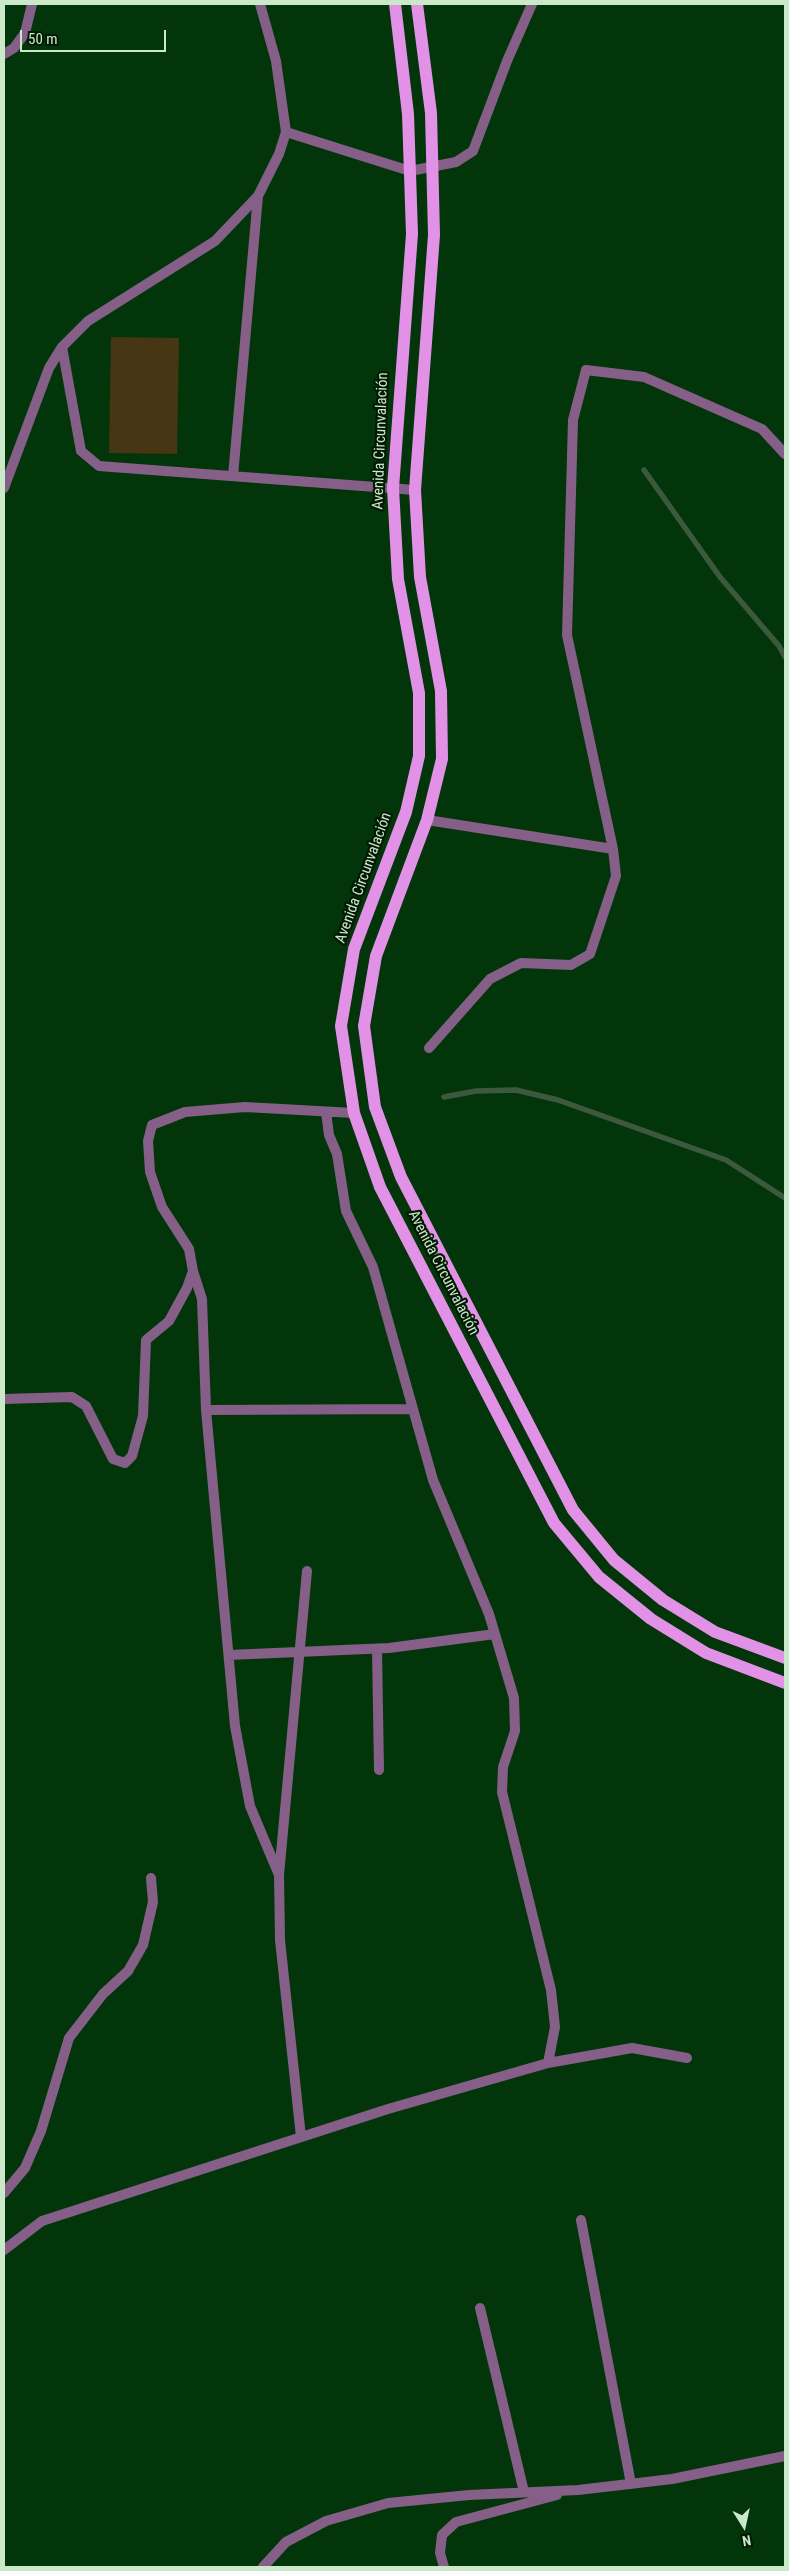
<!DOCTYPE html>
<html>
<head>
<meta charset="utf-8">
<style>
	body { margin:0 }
	#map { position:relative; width:789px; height:2571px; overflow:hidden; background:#03350a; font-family:"Roboto Condensed",sans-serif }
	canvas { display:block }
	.frame { position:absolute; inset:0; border:5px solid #c9e9c9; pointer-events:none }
	.north { position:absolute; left:719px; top:2501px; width:50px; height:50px; -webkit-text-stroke:4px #021903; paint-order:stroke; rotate:170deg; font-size:14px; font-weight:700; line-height:20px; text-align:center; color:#c9e9c9 }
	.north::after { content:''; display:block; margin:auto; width:18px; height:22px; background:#c9e9c9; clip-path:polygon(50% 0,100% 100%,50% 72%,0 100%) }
	.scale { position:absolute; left:20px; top:30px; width:146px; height:22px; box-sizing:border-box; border:2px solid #c9e9c9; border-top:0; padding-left:6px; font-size:15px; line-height:18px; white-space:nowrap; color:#c9e9c9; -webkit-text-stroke:4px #021903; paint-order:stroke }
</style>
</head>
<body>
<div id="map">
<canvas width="789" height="2571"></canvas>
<div class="frame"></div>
<div class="north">N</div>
<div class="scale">50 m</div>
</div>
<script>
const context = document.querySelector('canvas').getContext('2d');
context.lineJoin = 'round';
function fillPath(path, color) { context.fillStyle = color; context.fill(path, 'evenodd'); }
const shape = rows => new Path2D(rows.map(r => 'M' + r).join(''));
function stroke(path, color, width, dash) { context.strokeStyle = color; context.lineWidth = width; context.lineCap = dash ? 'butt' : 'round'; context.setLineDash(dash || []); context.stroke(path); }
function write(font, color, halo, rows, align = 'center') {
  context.font = font + ' "Roboto Condensed",sans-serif'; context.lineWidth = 4.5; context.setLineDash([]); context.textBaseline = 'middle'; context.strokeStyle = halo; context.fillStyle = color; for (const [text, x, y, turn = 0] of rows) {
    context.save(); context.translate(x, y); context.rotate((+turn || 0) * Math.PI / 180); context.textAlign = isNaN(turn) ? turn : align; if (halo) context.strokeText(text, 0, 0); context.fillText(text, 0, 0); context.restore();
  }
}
const green = shape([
	[111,337,179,338,177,454,109,453]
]);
const stream = shape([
	[644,470,720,577,779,646,785,657],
	[444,1097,476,1091,516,1090,558,1100,726,1160,785,1198]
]);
const street = shape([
	[4,54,14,48,25,33,32,4],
	[286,132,410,171,456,162,473,151,507,61,532,4],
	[62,347,81,451,99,466,415,490],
	[233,476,258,196],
	[4,488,49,368,62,347,88,321,215,241,258,196,279,154,286,132,276,61,260,4],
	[427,820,613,849],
	[429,1048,490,979,521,963,571,965,590,954,616,876,613,849,567,635,573,420,586,370,644,377,762,429,785,454],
	[326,1112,329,1135,337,1154,346,1211,373,1267,433,1480,489,1614,514,1698,515,1731,503,1767,502,1792,551,1990,555,2027,548,2063],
	[193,1271,202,1299,206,1410,235,1726,250,1806,279,1875],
	[4,1399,72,1397,86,1406,113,1459,125,1463,132,1456,143,1416,146,1340,169,1321,187,1288,193,1271,189,1249,162,1207,150,1172,148,1141,152,1125,185,1112,245,1107,354,1113],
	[206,1410,413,1409],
	[377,1649,379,1770],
	[229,1655,389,1648,495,1634],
	[301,2137,280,1940,279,1875,307,1571],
	[4,2193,25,2168,41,2131,69,2038,103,1994,128,1971,143,1945,153,1902,151,1878],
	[581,2220,631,2484],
	[4,2250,42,2221,388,2109,548,2063,632,2048,687,2058],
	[480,2308,524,2492],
	[263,2567,286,2542,326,2521,388,2503,469,2495,578,2490,672,2479,785,2456],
	[444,2567,440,2553,442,2535,456,2522,557,2495]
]);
const primary = shape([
	[395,4,408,114,412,234,393,488,398,579,419,693,419,756,406,812,354,949,341,1026,354,1113,380,1187,554,1523,599,1577,651,1619,706,1653,785,1683],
	[417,4,431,113,434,235,415,490,420,577,441,691,442,759,427,820,376,956,364,1026,375,1107,401,1177,573,1510,614,1560,663,1600,715,1632,785,1658]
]);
const streetNames = [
	["Avenida Circunvalación",381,441,-88],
	["Avenida Circunvalación",364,878,-70],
	["Avenida Circunvalación",443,1273,63]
];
fillPath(green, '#463613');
stroke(stream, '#3c593d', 5.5);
stroke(street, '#865f88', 10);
stroke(primary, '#e292e6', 12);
write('15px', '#c9e9c9', '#021903', streetNames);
</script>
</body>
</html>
